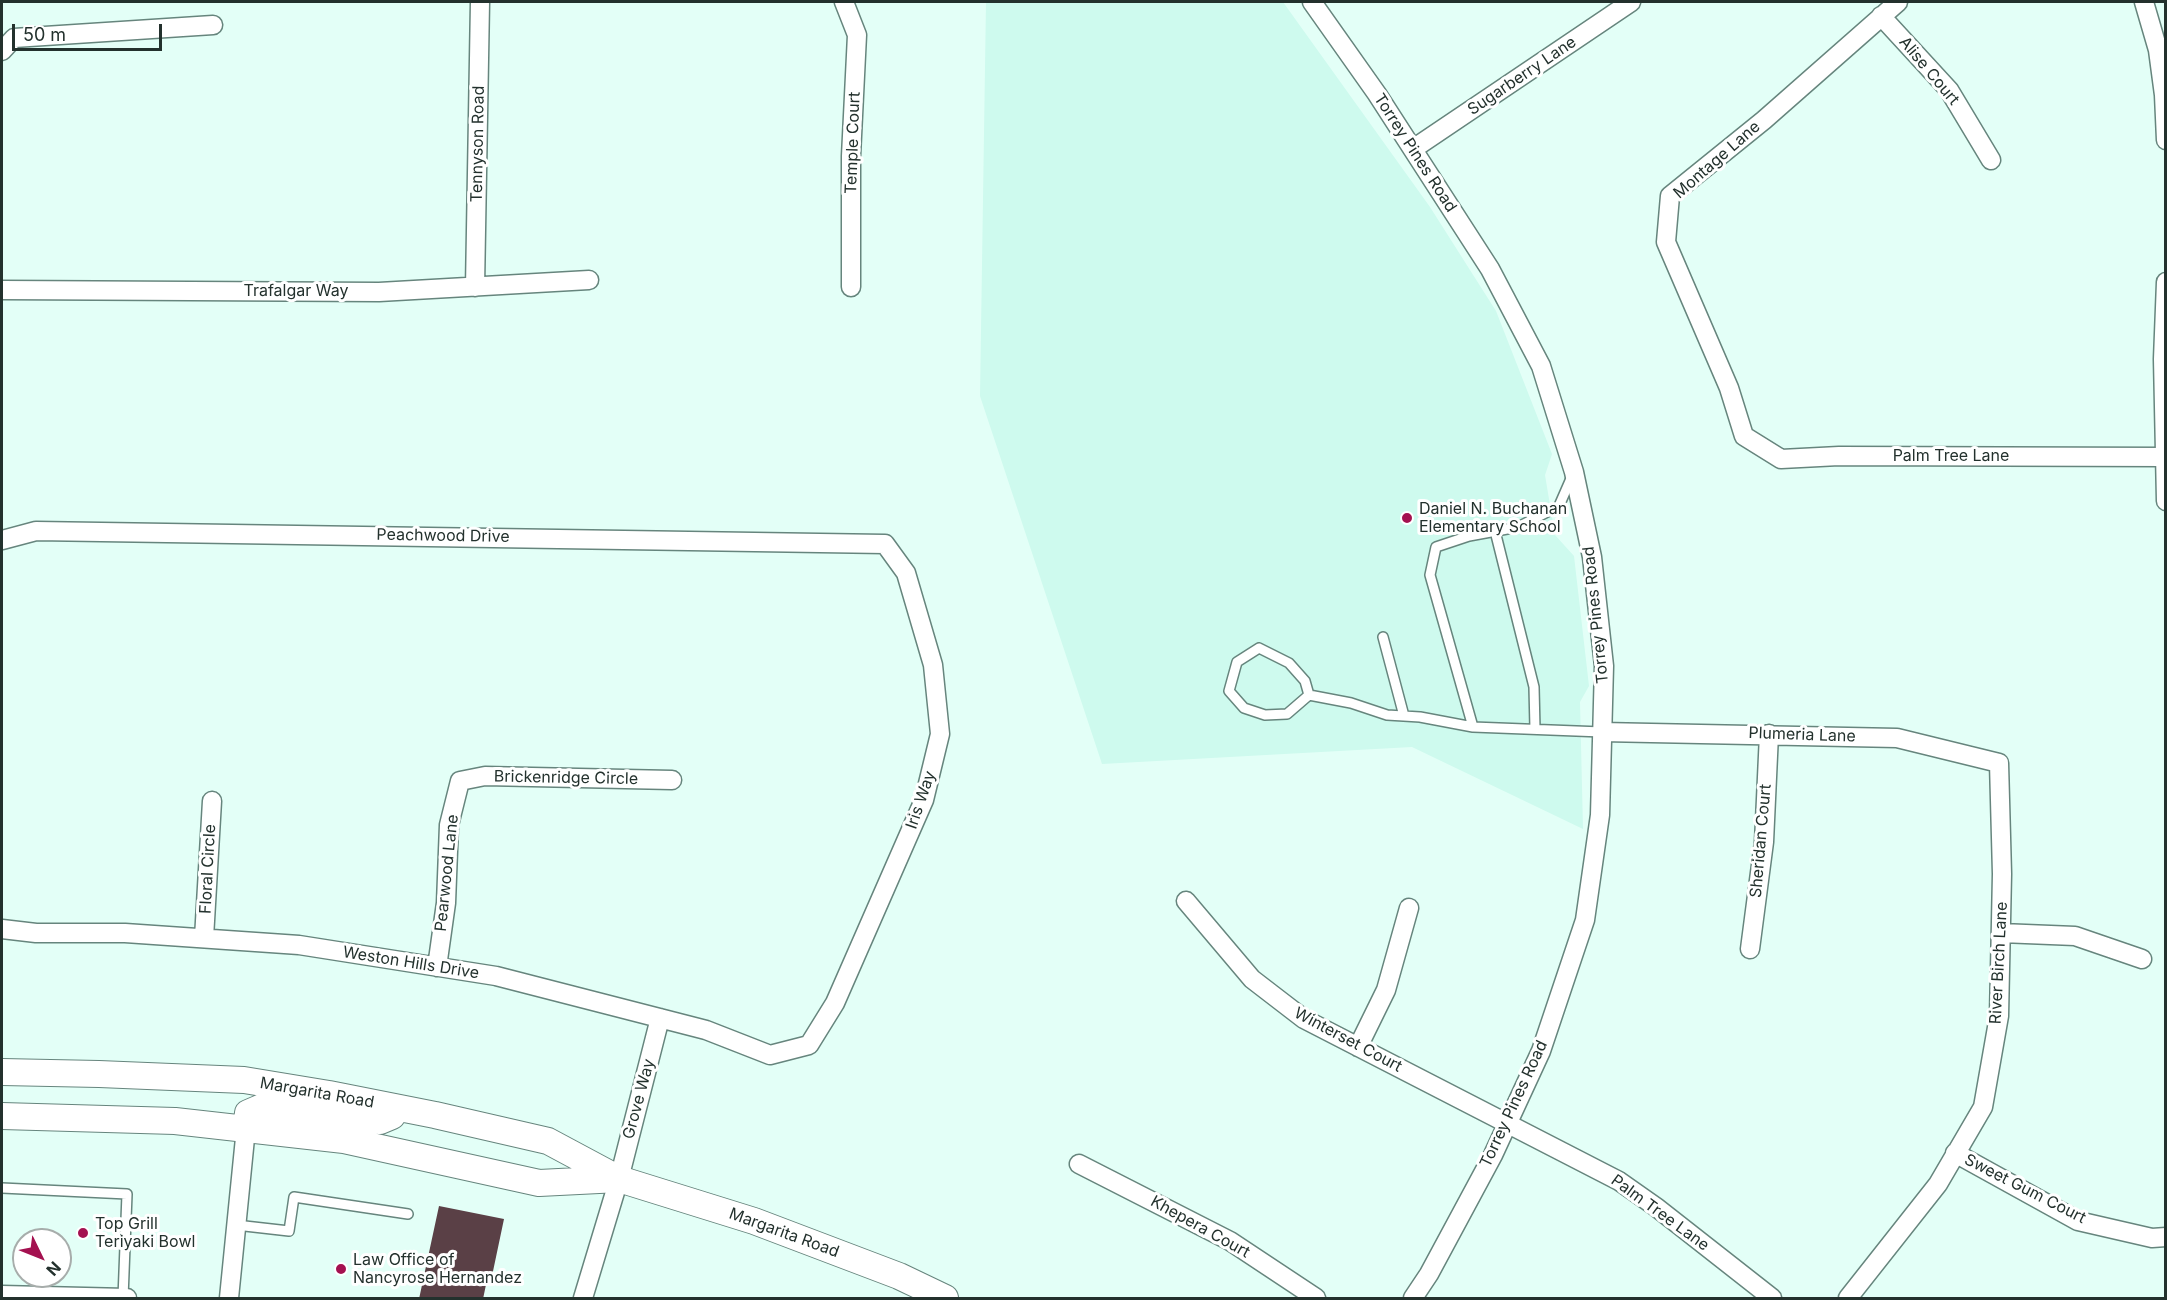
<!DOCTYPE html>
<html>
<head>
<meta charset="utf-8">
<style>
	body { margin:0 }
	#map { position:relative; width:2167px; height:1300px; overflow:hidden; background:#e3fff7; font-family:Inter,sans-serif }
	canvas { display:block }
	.frame { position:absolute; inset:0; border:3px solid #23312d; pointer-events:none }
	.north { position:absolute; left:12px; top:1228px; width:60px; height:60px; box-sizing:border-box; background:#fff; border:2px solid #a7adab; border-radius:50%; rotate:133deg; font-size:16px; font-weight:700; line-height:24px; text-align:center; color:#23312d }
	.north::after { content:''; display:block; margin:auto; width:21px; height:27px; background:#a41150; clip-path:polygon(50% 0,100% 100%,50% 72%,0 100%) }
	.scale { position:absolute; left:12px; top:24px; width:150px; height:27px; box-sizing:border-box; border:3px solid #23312d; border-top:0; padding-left:8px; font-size:18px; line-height:21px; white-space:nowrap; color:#23312d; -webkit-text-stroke:4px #fff; paint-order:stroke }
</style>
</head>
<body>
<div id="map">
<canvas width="2167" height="1300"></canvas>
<div class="frame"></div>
<div class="north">N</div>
<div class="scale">50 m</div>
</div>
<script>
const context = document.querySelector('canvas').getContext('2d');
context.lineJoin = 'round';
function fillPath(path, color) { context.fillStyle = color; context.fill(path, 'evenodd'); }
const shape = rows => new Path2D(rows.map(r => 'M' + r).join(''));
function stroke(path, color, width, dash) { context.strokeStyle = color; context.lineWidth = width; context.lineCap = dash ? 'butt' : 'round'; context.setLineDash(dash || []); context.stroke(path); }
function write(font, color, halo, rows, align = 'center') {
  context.font = font + ' Inter,sans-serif'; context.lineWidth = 6; context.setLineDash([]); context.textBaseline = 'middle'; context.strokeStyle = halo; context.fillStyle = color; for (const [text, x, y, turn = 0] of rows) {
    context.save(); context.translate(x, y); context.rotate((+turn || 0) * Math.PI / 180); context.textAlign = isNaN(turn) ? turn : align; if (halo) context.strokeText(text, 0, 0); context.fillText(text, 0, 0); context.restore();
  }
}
const built = shape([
	[986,2,1283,2,1430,207,1496,311,1552,454,1545,475,1555,535,1574,556,1589,686,1580,702,1583,829,1412,747,1102,764,980,396]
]);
const building = shape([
	[439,1206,504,1219,492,1276,488,1275,483,1299,419,1299]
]);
const lane = shape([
	[1573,474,1559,506,1518,527,1469,536,1436,547,1430,575,1473,727,1602,732],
	[1495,531,1534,687,1535,729],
	[1383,637,1404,716],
	[1259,648,1289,663,1305,681,1309,695,1287,714,1265,715,1244,708,1229,691,1237,662,1259,648],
	[1309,695,1351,703,1387,715,1420,717,1473,727],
	[2,1188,127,1194,123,1298],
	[236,1225,289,1231,294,1197,408,1214]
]);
const street = shape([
	[844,2,857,35,851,156,851,287],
	[1312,2,1377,94,1490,269,1541,366,1574,472,1592,557,1604,666,1600,815,1585,920,1541,1051,1493,1155,1429,1274,1413,1298],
	[1898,2,1764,120,1670,196,1666,242,1729,388,1744,436,1781,459,1839,456,2166,457],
	[2144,2,2158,50,2164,95,2166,140],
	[1881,16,1949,90,1991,160],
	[2,51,14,38,213,25],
	[1413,149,1631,2],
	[2166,282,2163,359,2166,501],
	[475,287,480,2],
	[2,290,379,292,589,280],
	[2,540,36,531,885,544,906,573,933,665,940,734,924,800,835,1003,809,1045,770,1055,706,1030,496,976,299,945,125,933,36,933,2,929],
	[1602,732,1897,738,1999,763,2002,874,1999,1016,1983,1107,1938,1184,1848,1298],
	[1186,901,1252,979,1304,1019,1619,1181,1656,1207,1772,1298],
	[2001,933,2075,936,2142,959],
	[204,938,212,801],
	[1750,949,1764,842,1769,734],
	[437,967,446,903,449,825,460,781,485,776,672,780],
	[1358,1047,1386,990,1409,908],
	[1955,1153,2078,1221,2152,1238,2166,1237],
	[1079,1164,1230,1241,1316,1298],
	[2,1295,127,1298],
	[229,1298,246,1128],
	[583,1298,619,1179,660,1018]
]);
const secondary = shape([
	[2,1072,99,1074,244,1080,329,1094,435,1115,548,1141,619,1179,754,1221,899,1276,945,1298],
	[2,1116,175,1121,344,1140,539,1183,619,1179],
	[246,1128,248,1113,262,1107,380,1121,392,1116]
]);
const markers = [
	[1407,518,6,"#a41150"],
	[83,1233,6,"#a41150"],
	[341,1269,6,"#a41150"]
];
const streetNames = [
	["Alise Court",1929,71,50],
	["Sugarberry Lane",1522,76,-34],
	["Temple Court",853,143,-88],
	["Tennyson Road",478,144,-89],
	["Torrey Pines Road",1415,153,57],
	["Montage Lane",1717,160,-41],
	["Trafalgar Way",296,291],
	["Palm Tree Lane",1951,456],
	["Peachwood Drive",443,536,1],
	["Torrey Pines Road",1596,615,-96],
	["Plumeria Lane",1802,735,2],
	["Brickenridge Circle",566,778,1],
	["Iris Way",921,800,-71],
	["Sheridan Court",1761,841,-85],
	["Floral Circle",208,869,-87],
	["Pearwood Lane",447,873,-84],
	["Weston Hills Drive",411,963,9],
	["River Birch Lane",1999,963,-87],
	["Winterset Court",1348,1040,28],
	["Margarita Road",317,1093,10],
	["Grove Way",639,1099,-75],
	["Torrey Pines Road",1514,1104,-65],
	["Sweet Gum Court",2025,1189,27],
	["Palm Tree Lane",1660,1213,36],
	["Khepera Court",1200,1227,29],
	["Margarita Road",784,1233,20]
];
const poiNames = [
	["Daniel N. Buchanan",1419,509],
	["Elementary School",1419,527],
	["Top Grill",95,1224],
	["Teriyaki Bowl",95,1242],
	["Law Office of",353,1260],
	["Nancyrose Hernandez",353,1278]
];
fillPath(built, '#cefaee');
fillPath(building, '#5a4046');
stroke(lane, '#66857d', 12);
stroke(street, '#66857d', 21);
stroke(secondary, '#66857d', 28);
stroke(lane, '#fff', 9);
stroke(street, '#fff', 18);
stroke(secondary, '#fff', 26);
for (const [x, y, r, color] of markers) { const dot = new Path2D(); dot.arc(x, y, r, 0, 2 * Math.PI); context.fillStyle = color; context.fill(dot); stroke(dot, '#fff', 2); }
write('16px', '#23312d', '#fff', streetNames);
write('16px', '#23312d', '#fff', poiNames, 'left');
</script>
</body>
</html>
